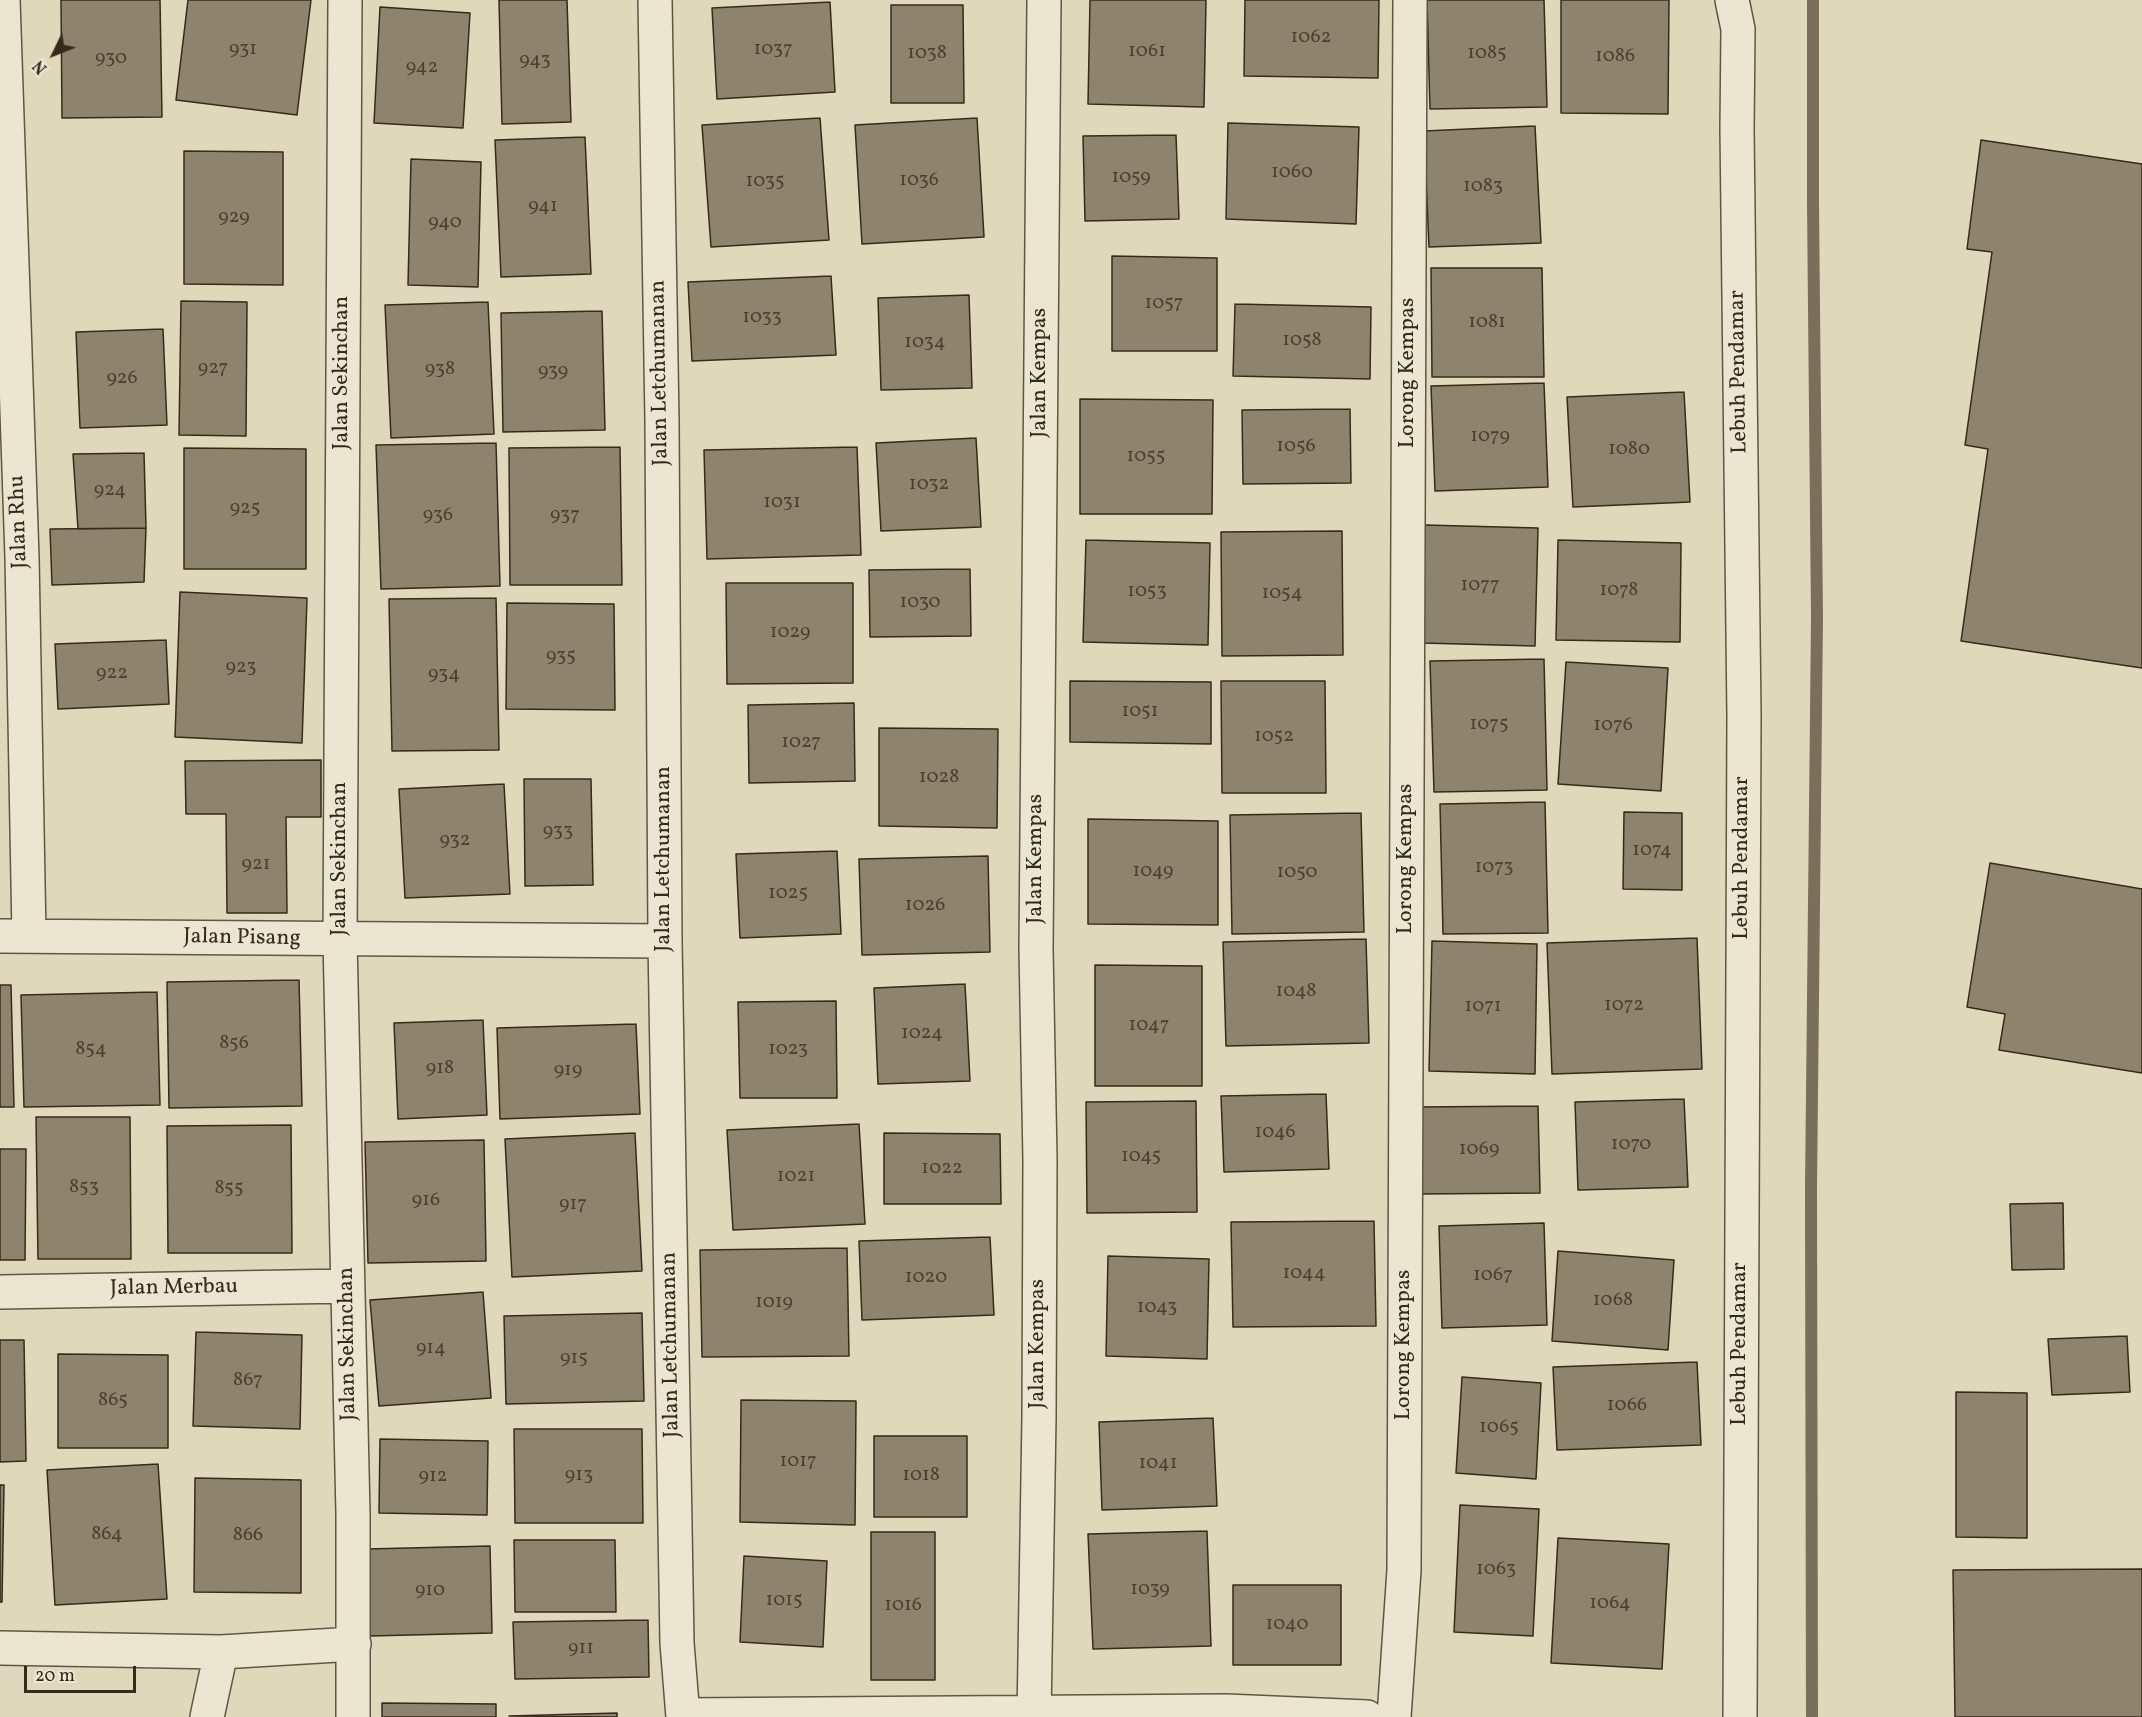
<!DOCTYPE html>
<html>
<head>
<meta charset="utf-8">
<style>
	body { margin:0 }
	#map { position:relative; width:2142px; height:1717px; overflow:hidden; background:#e0d8ba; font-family:Vollkorn,serif }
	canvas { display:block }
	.north { position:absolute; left:24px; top:24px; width:60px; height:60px; -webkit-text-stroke:4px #ebe6d2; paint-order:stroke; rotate:227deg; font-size:16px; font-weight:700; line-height:24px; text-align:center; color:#362a1b }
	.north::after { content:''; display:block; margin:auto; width:21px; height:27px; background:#362a1b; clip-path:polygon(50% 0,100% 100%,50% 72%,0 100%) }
	.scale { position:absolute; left:24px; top:1666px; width:112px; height:27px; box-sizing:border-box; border:3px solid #362a1b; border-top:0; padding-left:8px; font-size:18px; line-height:21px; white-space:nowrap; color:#362a1b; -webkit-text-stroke:4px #ebe6d2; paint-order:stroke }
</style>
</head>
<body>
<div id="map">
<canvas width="2142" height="1717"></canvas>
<div class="north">N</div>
<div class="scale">20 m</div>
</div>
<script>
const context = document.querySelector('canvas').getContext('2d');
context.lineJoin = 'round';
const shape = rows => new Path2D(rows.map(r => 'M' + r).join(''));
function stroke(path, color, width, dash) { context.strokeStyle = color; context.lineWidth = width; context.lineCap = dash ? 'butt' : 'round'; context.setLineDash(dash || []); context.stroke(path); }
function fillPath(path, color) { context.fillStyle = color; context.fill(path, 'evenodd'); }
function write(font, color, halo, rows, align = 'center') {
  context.font = font + ' Vollkorn,serif'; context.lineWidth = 4.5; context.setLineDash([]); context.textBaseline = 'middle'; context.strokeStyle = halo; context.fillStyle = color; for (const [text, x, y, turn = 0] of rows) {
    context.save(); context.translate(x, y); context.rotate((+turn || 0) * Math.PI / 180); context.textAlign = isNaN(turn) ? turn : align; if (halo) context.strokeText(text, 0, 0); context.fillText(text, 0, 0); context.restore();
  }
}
const stream = shape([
	[1812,1717,1811,1188,1817,618,1813,204,1813,0]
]);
const building = shape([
	[61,0,160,0,162,117,62,118,61,0],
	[188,0,311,0,297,115,176,100,188,0],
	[499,0,567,0,571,122,502,124,499,0],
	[1090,0,1206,0,1204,107,1088,104,1090,0],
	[1245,0,1379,0,1378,78,1244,76,1245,0],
	[1427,0,1544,0,1547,107,1430,109,1427,0],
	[1561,0,1669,0,1668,114,1561,113,1561,0],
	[830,2,835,92,717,99,712,8,830,2],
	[891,5,963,5,964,103,891,103,891,5],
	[380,7,470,13,463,128,374,123,380,7],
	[820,118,829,240,711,247,702,125,820,118],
	[977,118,984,237,862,244,855,125,977,118],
	[1228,123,1359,127,1356,224,1226,219,1228,123],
	[1535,126,1541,243,1429,247,1424,131,1535,126],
	[1176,135,1179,219,1085,221,1083,136,1176,135],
	[585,137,591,274,501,277,495,140,585,137],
	[1981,140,2142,164,2142,668,1961,641,1988,449,1965,445,1992,252,1967,249,1981,140],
	[184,151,283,152,283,285,184,284,184,151],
	[411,159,481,162,478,287,408,285,411,159],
	[1112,256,1217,258,1217,351,1112,351,1112,256],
	[1431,268,1542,268,1544,377,1432,377,1431,268],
	[831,276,836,355,692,361,688,282,831,276],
	[969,295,972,388,881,390,878,298,969,295],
	[181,301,247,302,246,436,179,435,181,301],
	[488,302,494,434,391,438,385,305,488,302],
	[1235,304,1371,307,1370,379,1233,376,1235,304],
	[602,311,605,430,503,432,501,313,602,311],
	[163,329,167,425,80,428,76,332,163,329],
	[1544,383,1548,487,1435,491,1431,386,1544,383],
	[1684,392,1690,502,1573,507,1567,397,1684,392],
	[1080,399,1213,400,1212,514,1080,514,1080,399],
	[1350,409,1351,483,1243,484,1242,410,1350,409],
	[976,438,981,527,881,531,876,443,976,438],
	[496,443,500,586,381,589,376,445,496,443],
	[620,447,622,585,510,585,509,448,620,447],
	[857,447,861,555,707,559,704,450,857,447],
	[184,448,306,449,306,569,184,569,184,448],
	[144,453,146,528,78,529,73,454,144,453],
	[1425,525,1538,528,1535,646,1422,643,1425,525],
	[146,528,144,582,52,585,50,529,146,528],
	[1342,531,1343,655,1222,656,1221,532,1342,531],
	[1086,540,1210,543,1208,645,1083,642,1086,540],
	[1558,540,1681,543,1680,642,1556,640,1558,540],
	[970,569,971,636,870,637,869,570,970,569],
	[726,583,853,583,853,683,727,684,726,583],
	[180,592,307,598,302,743,175,737,180,592],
	[496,598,499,750,392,751,389,599,496,598],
	[507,603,614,604,615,710,506,709,507,603],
	[166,640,169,704,58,709,55,644,166,640],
	[1544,659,1547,790,1434,792,1430,661,1544,659],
	[1566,662,1668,668,1661,791,1558,784,1566,662],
	[1070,681,1211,682,1211,744,1070,742,1070,681],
	[1221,681,1325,681,1326,793,1222,793,1221,681],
	[854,703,855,781,749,783,748,705,854,703],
	[879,728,998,729,997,828,879,826,879,728],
	[321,760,321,817,286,817,287,913,227,913,226,814,186,814,185,761,321,760],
	[524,779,591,779,593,885,525,886,524,779],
	[504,784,510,894,405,898,399,789,504,784],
	[1545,802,1548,933,1443,934,1440,804,1545,802],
	[1624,812,1682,813,1682,890,1623,889,1624,812],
	[1361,813,1364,932,1232,934,1230,815,1361,813],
	[1088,819,1218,821,1218,925,1088,924,1088,819],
	[837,851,841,934,740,938,736,854,837,851],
	[988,856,990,952,862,955,859,859,988,856],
	[1990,863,2142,889,2142,1073,1999,1050,2005,1014,1967,1007,1990,863],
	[1697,938,1702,1069,1552,1074,1547,943,1697,938],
	[1366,939,1369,1043,1226,1046,1223,942,1366,939],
	[1432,941,1537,944,1535,1074,1429,1071,1432,941],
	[1095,965,1202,966,1202,1086,1095,1086,1095,965],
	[299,980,302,1106,169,1108,167,982,299,980],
	[965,984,970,1081,878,1084,874,988,965,984],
	[0,985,11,985,14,1107,0,1107,0,985],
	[157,992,160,1105,24,1107,21,995,157,992],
	[836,1001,837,1098,740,1098,738,1002,836,1001],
	[483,1020,487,1115,398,1119,394,1023,483,1020],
	[636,1024,640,1114,500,1119,497,1028,636,1024],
	[1326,1094,1329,1169,1224,1172,1221,1096,1326,1094],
	[1684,1099,1688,1187,1578,1190,1575,1102,1684,1099],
	[1196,1101,1197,1212,1087,1213,1086,1102,1196,1101],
	[1538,1106,1540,1193,1419,1194,1418,1107,1538,1106],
	[36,1117,130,1117,131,1259,38,1259,36,1117],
	[859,1124,865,1224,733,1230,727,1130,859,1124],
	[291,1125,292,1253,168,1253,167,1126,291,1125],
	[635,1133,642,1271,512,1277,505,1139,635,1133],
	[884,1133,1000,1134,1001,1204,884,1204,884,1133],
	[484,1140,486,1261,368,1263,365,1142,484,1140],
	[0,1149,26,1149,25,1260,0,1260,0,1149],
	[2063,1203,2064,1269,2012,1270,2010,1204,2063,1203],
	[1374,1221,1376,1326,1233,1327,1231,1222,1374,1221],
	[1544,1223,1547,1325,1442,1328,1439,1226,1544,1223],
	[990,1237,994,1315,862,1320,859,1241,990,1237],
	[847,1248,849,1356,702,1357,700,1250,847,1248],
	[1558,1251,1674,1260,1668,1350,1552,1341,1558,1251],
	[1108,1256,1209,1259,1207,1359,1106,1356,1108,1256],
	[483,1292,491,1398,379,1406,370,1300,483,1292],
	[642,1313,644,1401,506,1404,504,1316,642,1313],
	[196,1332,302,1335,300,1429,193,1426,196,1332],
	[2127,1336,2130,1392,2052,1395,2048,1339,2127,1336],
	[0,1340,24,1340,26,1461,0,1462,0,1340],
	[58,1354,168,1355,168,1448,58,1448,58,1354],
	[1697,1362,1701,1445,1557,1450,1553,1367,1697,1362],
	[1462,1377,1541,1383,1536,1479,1456,1473,1462,1377],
	[1956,1392,2027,1393,2027,1538,1956,1537,1956,1392],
	[741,1400,856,1401,855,1525,740,1522,741,1400],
	[1213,1418,1217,1506,1102,1510,1099,1422,1213,1418],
	[514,1429,642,1429,643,1523,515,1523,514,1429],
	[874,1436,967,1436,967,1517,874,1517,874,1436],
	[380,1439,488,1441,487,1515,379,1513,380,1439],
	[158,1464,167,1599,55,1605,47,1470,158,1464],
	[195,1478,301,1480,301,1593,194,1592,195,1478],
	[0,1485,4,1485,2,1602,0,1602,0,1485],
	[1460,1505,1539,1509,1533,1636,1454,1632,1460,1505],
	[1207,1531,1211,1646,1093,1649,1088,1534,1207,1531],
	[871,1532,935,1532,935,1680,871,1680,871,1532],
	[1558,1538,1669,1544,1662,1669,1551,1663,1558,1538],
	[514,1540,615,1540,616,1612,515,1612,514,1540],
	[490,1546,492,1633,370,1636,367,1549,490,1546],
	[744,1556,827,1561,823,1647,740,1642,744,1556],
	[2142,1569,2142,1717,1955,1717,1953,1570,2142,1569],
	[1233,1585,1341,1585,1341,1665,1233,1665,1233,1585],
	[648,1620,649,1677,515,1679,513,1622,648,1620],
	[382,1703,496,1704,496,1717,382,1717,382,1703],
	[617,1713,617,1717,509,1716,617,1713]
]);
const street = shape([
	[3,0,22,557,29,936],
	[345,0,340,940,353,1514,353,1717],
	[655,0,662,421,665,941,677,1643,683,1717],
	[1732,0,1738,29,1737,129,1744,716,1740,1717],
	[0,936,665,941],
	[0,1292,347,1286],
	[0,1648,221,1652,354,1644],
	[683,1715,1226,1711,1367,1717],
	[207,1717,221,1652],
	[1034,1717,1039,1417,1040,1160,1036,949,1044,0],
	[1394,1717,1404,1570,1410,0]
]);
const numberNames = [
	["1062",1311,38],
	["931",243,50],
	["1037",773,50],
	["1061",1147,52],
	["1038",927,54],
	["1085",1487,54],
	["1086",1615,57],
	["930",111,59],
	["943",535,61],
	["942",422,68],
	["1060",1292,173],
	["1059",1131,178],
	["1036",919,181],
	["1035",765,182],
	["1083",1483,187],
	["941",543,207],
	["929",234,218],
	["940",445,223],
	["1057",1164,304],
	["1033",762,318],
	["1081",1487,323],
	["1058",1302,341],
	["1034",925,343],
	["927",213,369],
	["938",440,370],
	["939",553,372],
	["926",122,379],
	["1079",1490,437],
	["1056",1296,447],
	["1080",1629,450],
	["1055",1146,457],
	["1032",929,485],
	["924",110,491],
	["1031",782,503],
	["925",245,509],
	["936",438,516],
	["937",565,516],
	["1077",1480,586],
	["1078",1619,591],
	["1053",1147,592],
	["1054",1282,594],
	["1030",920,603],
	["1029",790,633],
	["935",561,657],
	["923",241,668],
	["922",112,674],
	["934",444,675],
	["1051",1140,712],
	["1075",1489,725],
	["1076",1613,726],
	["1052",1274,737],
	["1027",801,743],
	["1028",939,778],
	["933",558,832],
	["932",455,841],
	["1074",1652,851],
	["921",256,865],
	["1073",1494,868],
	["1049",1153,872],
	["1050",1297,873],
	["1025",788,894],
	["1026",925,906],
	["1048",1296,992],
	["1072",1624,1006],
	["1071",1483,1007],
	["1047",1149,1026],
	["1024",922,1034],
	["856",234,1044],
	["854",91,1050],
	["1023",788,1050],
	["918",440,1069],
	["919",568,1071],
	["1046",1275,1133],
	["1070",1631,1145],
	["1069",1479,1150],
	["1045",1141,1157],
	["1022",942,1169],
	["1021",796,1177],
	["853",84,1188],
	["855",229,1189],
	["916",426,1201],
	["917",573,1205],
	["1044",1304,1274],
	["1067",1493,1276],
	["1020",926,1278],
	["1068",1613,1301],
	["1019",774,1303],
	["1043",1157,1308],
	["914",431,1349],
	["915",574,1359],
	["867",248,1381],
	["865",113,1401],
	["1066",1627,1406],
	["1065",1499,1428],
	["1017",798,1462],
	["1041",1158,1464],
	["913",579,1476],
	["1018",921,1476],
	["912",433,1477],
	["864",107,1535],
	["866",248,1536],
	["1063",1496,1570],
	["1039",1150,1590],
	["910",430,1591],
	["1015",784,1601],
	["1064",1610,1604],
	["1016",903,1606],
	["1040",1287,1625],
	["911",581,1649]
];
const streetNames = [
	["Lebuh Pendamar",1740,372,-91],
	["Jalan Sekinchan",343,373,-90],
	["Jalan Letchumanan",661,373,-91],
	["Jalan Kempas",1041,373,-90],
	["Lorong Kempas",1409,373,-90],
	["Jalan Rhu",20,522,-92],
	["Lebuh Pendamar",1743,858,-90],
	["Jalan Sekinchan",341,859,-90],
	["Jalan Letchumanan",665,859,-90],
	["Jalan Kempas",1037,859,-90],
	["Lorong Kempas",1407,859,-90],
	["Jalan Pisang",242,939,1],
	["Jalan Merbau",174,1289,-1],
	["Jalan Sekinchan",349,1344,-91],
	["Jalan Kempas",1039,1344,-90],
	["Lebuh Pendamar",1741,1344,-90],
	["Jalan Letchumanan",672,1345,-91],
	["Lorong Kempas",1405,1345,-90]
];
stroke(stream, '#796f5a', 12);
fillPath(building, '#8e846e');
stroke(building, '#362a1b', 1.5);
stroke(street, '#605643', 36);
stroke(street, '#ebe6d2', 33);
write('20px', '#4c4030', null, numberNames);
write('22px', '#362a1b', '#ebe6d2', streetNames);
</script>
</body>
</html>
